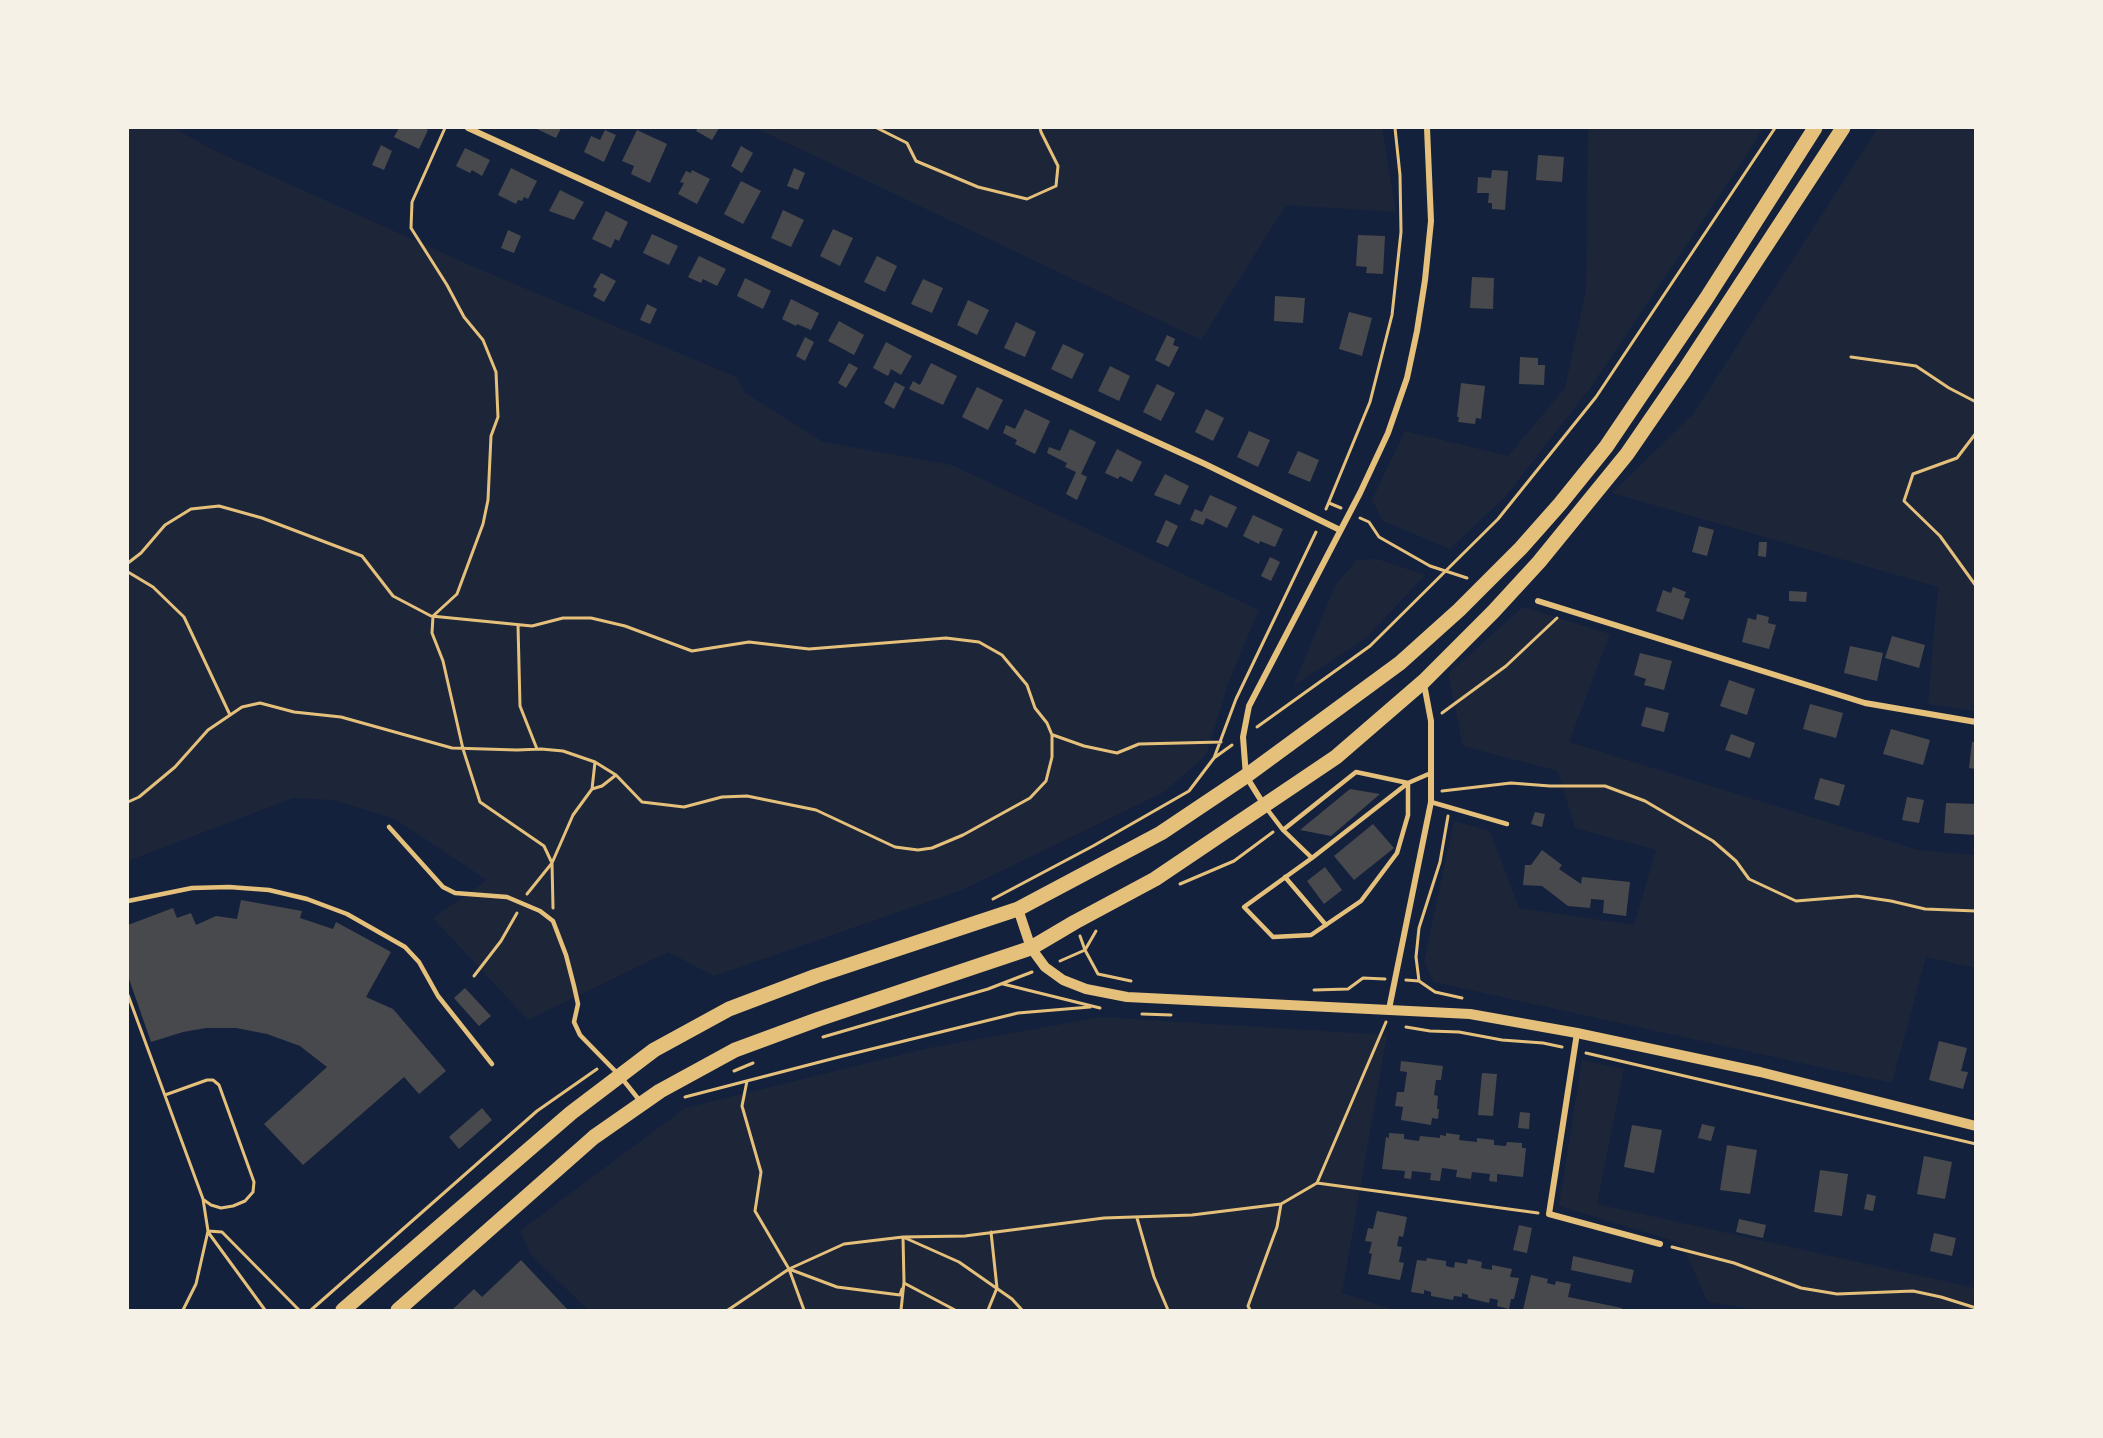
<!DOCTYPE html>
<style>
body{margin:0}
#map{position:relative;width:2103px;height:1438px;overflow:hidden;background:#14213d;font-family:Commissioner,sans-serif}
canvas{display:block}
.frame{position:absolute;inset:0;border:129px solid #f6f1e7;pointer-events:none}
</style>
<div id="map">
<canvas width="2103" height="1438"></canvas>
<div class="frame"></div>
</div>
<script>
const ctx = document.querySelector('canvas').getContext('2d');
ctx.lineJoin = 'round';
function fill(path, color) { ctx.fillStyle = color; ctx.fill(path, 'evenodd'); }
const toPath = rows => new Path2D(rows.map(r => 'M' + r).join(''));
function trace(path, color, width, dash) { ctx.strokeStyle = color; ctx.lineWidth = width; ctx.lineCap = dash ? 'butt' : 'round'; ctx.setLineDash(dash || []); ctx.stroke(path); }
fill(toPath([
 [128,128,174,128,211,149,472,266,736,377,744,392,823,442,952,465,1259,610,1229,681,1206,755,1164,792,962,890,714,976,668,952,528,1020,433,918,487,880,395,819,333,800,293,798,128,861],
 [756,128,1382,128,1396,212,1286,205,1201,340],
 [1588,128,1763,128,1741,164,1588,391,1505,497,1450,549,1383,521,1372,500,1405,431,1508,456,1565,388,1586,289],
 [1878,128,1975,128,1975,711,1928,704,1938,587,1612,493,1693,414],
 [1377,559,1425,575,1366,638,1293,686,1336,584,1357,560],
 [1523,607,1610,634,1569,742,1918,850,1975,855,1975,968,1926,957,1892,1083,1434,982,1424,962,1454,821,1490,831,1519,908,1634,925,1656,850,1575,828,1558,771,1463,746,1448,674],
 [1101,1017,1387,1035,1342,1293,1394,1310,588,1310,531,1255,520,1231,685,1108,929,1048],
 [1582,1060,1624,1069,1597,1204,1975,1288,1975,1310,1759,1310,1708,1302,1681,1243,1559,1206]
]), '#1d2539');
fill(toPath([
 [399,128,424,128,428,130,419,149,394,137],
 [538,128,561,128,556,138,537,129],
 [698,128,719,128,712,140,696,131],
 [605,130,616,135,604,162,584,152,591,136,600,140],
 [637,130,667,144,650,183,631,174,634,166,622,161],
 [381,145,392,151,384,170,372,165],
 [741,146,753,153,742,173,731,166],
 [465,148,490,160,482,176,472,170,470,173,456,166],
 [1538,155,1564,157,1562,182,1536,180],
 [511,168,537,181,528,199,524,197,522,201,518,200,516,204,498,195],
 [794,168,805,173,798,190,787,186],
 [692,170,710,179,697,204,678,194,684,183,680,182,686,171,691,173],
 [1492,170,1508,171,1505,210,1492,209,1492,203,1488,203,1489,193,1477,193,1478,177,1491,178],
 [741,181,761,191,743,224,724,214],
 [560,190,584,202,574,220,549,211],
 [783,210,804,220,791,247,771,238],
 [606,211,628,222,619,241,615,239,611,248,592,239],
 [833,229,853,238,840,266,820,256],
 [508,230,521,236,514,253,501,248],
 [652,234,678,246,669,265,643,253],
 [1358,235,1385,236,1383,274,1366,273,1367,267,1356,266],
 [699,256,726,269,717,286,703,279,701,283,688,277],
 [877,256,897,266,885,292,864,282],
 [601,273,616,281,604,302,593,296,597,289,593,287],
 [1472,277,1494,278,1493,309,1470,308],
 [745,278,771,291,763,309,737,296],
 [923,279,943,288,932,313,911,304],
 [1275,296,1305,298,1303,323,1274,321],
 [791,299,819,313,811,330,797,324,796,326,782,319],
 [968,300,989,310,977,335,957,325],
 [647,304,657,309,650,324,640,320],
 [1349,312,1372,318,1362,356,1339,349],
 [839,321,864,335,854,355,828,341],
 [1016,322,1036,332,1025,357,1004,348],
 [1167,335,1175,339,1173,345,1179,347,1169,367,1155,360],
 [805,337,814,342,805,361,796,356],
 [886,342,912,356,901,375,891,369,888,376,873,368],
 [1063,344,1084,354,1072,379,1051,369],
 [1520,357,1538,358,1538,365,1545,365,1544,385,1519,384],
 [849,363,858,368,846,388,838,383],
 [931,363,957,376,943,405,909,389,913,381,920,385],
 [1110,366,1130,376,1119,401,1098,391],
 [895,382,905,387,894,409,884,403],
 [1461,383,1485,386,1481,419,1476,418,1475,424,1458,422,1459,417,1457,417],
 [1157,384,1175,393,1161,421,1143,412],
 [977,387,1003,400,988,430,962,417],
 [1025,409,1050,421,1035,454,1015,444,1017,440,1003,433,1006,425,1015,429],
 [1206,409,1224,418,1213,441,1195,432],
 [1070,429,1096,442,1081,474,1087,477,1077,500,1066,494,1076,472,1065,467,1067,463,1047,453,1049,447,1060,451],
 [1249,431,1270,440,1258,467,1237,457],
 [1117,449,1142,462,1132,482,1120,476,1118,479,1105,473],
 [1298,451,1319,460,1310,482,1288,473],
 [1165,474,1189,486,1180,505,1154,495],
 [1210,495,1237,507,1227,528,1206,518,1203,525,1190,520,1195,509,1202,512],
 [1253,515,1283,529,1275,547,1260,541,1259,544,1243,536],
 [1166,520,1178,526,1168,547,1156,542],
 [1699,526,1714,530,1707,556,1692,552],
 [1759,542,1767,542,1766,557,1758,556],
 [1270,557,1280,562,1271,581,1261,576],
 [1673,587,1686,592,1684,597,1690,599,1683,620,1656,611,1663,590,1671,593],
 [1789,591,1807,592,1806,602,1789,601],
 [1757,614,1769,617,1768,623,1776,625,1769,649,1742,642,1748,618,1756,620],
 [1892,636,1925,645,1919,668,1885,658],
 [1850,646,1883,653,1877,681,1844,673],
 [1640,653,1672,661,1664,690,1644,685,1646,679,1634,675],
 [1729,680,1755,689,1747,715,1720,706],
 [1810,704,1843,713,1836,738,1803,729],
 [1646,707,1669,713,1664,732,1641,726],
 [1891,729,1930,740,1923,765,1883,754],
 [1731,734,1755,743,1750,758,1725,750],
 [1972,742,1976,742,1976,769,1969,768],
 [1820,778,1845,785,1839,806,1814,799],
 [1350,789,1380,794,1331,836,1300,830],
 [1907,797,1924,800,1919,823,1902,820],
 [1946,803,1976,804,1976,835,1944,833],
 [1535,812,1545,814,1542,827,1531,824],
 [1373,824,1394,848,1354,880,1334,856],
 [1542,850,1562,865,1559,869,1581,884,1582,877,1630,882,1626,916,1603,913,1604,900,1591,899,1590,908,1568,906,1542,886,1523,885,1525,865,1531,865],
 [1325,867,1342,890,1324,904,1307,881],
 [241,900,302,911,300,918,333,929,336,922,391,952,366,997,393,1009,446,1071,419,1094,404,1077,303,1165,264,1124,327,1067,300,1046,267,1034,236,1028,206,1028,183,1032,151,1042,128,976,128,925,173,908,177,918,191,913,196,925,216,916,237,919],
 [465,988,491,1016,479,1026,454,998],
 [1939,1041,1967,1048,1961,1071,1968,1072,1963,1089,1929,1080],
 [1401,1061,1443,1066,1441,1080,1436,1080,1434,1095,1438,1096,1437,1109,1439,1109,1438,1119,1432,1118,1431,1125,1401,1120,1403,1107,1395,1106,1397,1092,1404,1092,1407,1072,1400,1071],
 [1482,1073,1497,1074,1493,1116,1478,1115],
 [482,1108,492,1120,459,1149,449,1137],
 [1520,1112,1530,1113,1529,1129,1518,1128],
 [1702,1124,1715,1127,1711,1141,1698,1138],
 [1632,1125,1662,1130,1654,1173,1624,1167],
 [1389,1133,1404,1134,1404,1139,1419,1141,1420,1136,1440,1138,1440,1135,1446,1136,1446,1133,1460,1135,1459,1140,1477,1142,1477,1138,1494,1140,1494,1145,1506,1146,1507,1142,1522,1143,1522,1148,1526,1148,1523,1177,1497,1174,1497,1182,1489,1181,1490,1174,1472,1172,1471,1179,1456,1177,1457,1170,1442,1168,1440,1181,1430,1180,1431,1173,1412,1171,1411,1179,1404,1178,1405,1171,1382,1169,1386,1137,1389,1138],
 [1727,1145,1757,1150,1750,1194,1720,1190],
 [1924,1156,1952,1162,1945,1199,1917,1194],
 [1820,1170,1848,1174,1842,1216,1814,1212],
 [1867,1194,1876,1196,1873,1211,1864,1209],
 [1377,1211,1407,1217,1403,1237,1399,1236,1397,1246,1402,1247,1399,1262,1404,1263,1400,1280,1368,1274,1372,1254,1369,1253,1372,1242,1365,1241,1368,1228,1373,1229],
 [1739,1219,1766,1225,1763,1238,1736,1232],
 [1519,1225,1532,1228,1527,1253,1513,1250],
 [1934,1233,1956,1238,1952,1256,1930,1251],
 [1573,1256,1634,1270,1631,1283,1571,1270],
 [1427,1258,1446,1261,1446,1266,1454,1268,1455,1262,1467,1264,1468,1259,1482,1262,1481,1268,1492,1270,1492,1265,1512,1269,1510,1277,1519,1278,1514,1299,1511,1299,1509,1309,1497,1306,1498,1300,1490,1298,1489,1303,1468,1298,1468,1295,1462,1293,1462,1297,1454,1296,1453,1300,1431,1296,1431,1292,1424,1290,1424,1294,1411,1292,1417,1260,1426,1261],
 [521,1260,568,1310,452,1310,474,1289,482,1297],
 [1531,1275,1548,1279,1547,1283,1555,1285,1556,1281,1571,1284,1568,1297,1622,1308,1622,1310,1523,1310]
]), '#48494c');
trace(toPath([
 [445,128,412,202,411,228,447,285,464,317,483,340,496,372,498,417,491,436,488,500,483,524,457,594,433,616,432,633,443,661,463,749,480,802,544,846,552,863,553,908],
 [877,128,907,143,916,161,978,187,1027,199,1056,186,1058,166,1041,132,1040,128],
 [1851,357,1916,366,1949,388,1976,402],
 [1976,433,1957,458,1913,474,1904,501,1940,536,1976,586],
 [1329,503,1341,508],
 [1326,509,1370,402,1392,315,1401,232,1400,175,1395,128],
 [1360,518,1369,522,1379,537,1430,566,1467,578],
 [128,563,141,553,165,525,191,509,219,506,262,518,362,556,393,596,431,616,532,626,563,618,591,618,625,626,692,651,749,642,809,649,946,638,979,642,1002,655,1027,685,1035,708,1047,723,1052,735,1052,757,1046,781,1030,798,963,835,932,848,918,850,895,847,816,810,747,796,722,797,684,807,642,802,616,775,595,762,563,751,541,749,517,750,452,748,341,717,294,712,260,703,242,707,208,730,175,767,139,797,128,802],
 [128,572,153,587,184,617,230,715],
 [518,625,520,706,537,749],
 [1442,713,1506,666,1557,618],
 [1257,727,1370,646,1498,519,1596,397,1775,128],
 [1053,735,1084,746,1117,753,1139,744,1221,742],
 [1214,758,1236,699,1316,532],
 [592,789,602,786,616,775],
 [1442,791,1511,783,1550,786,1605,786,1645,801,1713,841,1736,861,1749,879,1796,901,1857,896,1891,901,1925,909,1976,911],
 [1180,884,1234,861,1273,832],
 [527,894,552,863,573,815,592,789,595,762],
 [993,899,1093,846,1189,791,1214,758,1232,745],
 [1096,931,1085,950,1098,974,1131,981],
 [1060,961,1085,950,1080,936],
 [474,976,501,941,517,913],
 [1406,980,1419,981,1435,992,1462,998],
 [1419,981,1416,957,1419,928,1440,862,1448,816],
 [1003,984,1100,1008],
 [1314,990,1348,989,1363,978,1385,979],
 [128,995,203,1199,208,1231,196,1284,183,1310],
 [1142,1014,1171,1015],
 [1406,1027,1430,1031,1459,1032,1502,1040,1543,1043,1562,1047],
 [823,1037,988,989,1032,972],
 [1586,1053,1976,1144],
 [734,1071,753,1063],
 [747,1081,742,1106,761,1172,755,1211,789,1269,804,1310],
 [165,1095,207,1080,213,1080,219,1085,254,1182,253,1192,245,1201,233,1206,221,1208,211,1205,204,1200],
 [685,1097,839,1057,1018,1013,1090,1007],
 [1317,1183,1386,1022],
 [1137,1218,1154,1277,1168,1310],
 [208,1231,222,1232,299,1310],
 [208,1232,265,1310],
 [1672,1247,1734,1263,1801,1288,1837,1294,1913,1291,1941,1297,1976,1308],
 [789,1269,837,1287,900,1295,902,1289],
 [904,1283,955,1310],
 [311,1310,537,1111,597,1069],
 [728,1310,789,1269,844,1244,903,1237,965,1236,1104,1218,1192,1215,1281,1204,1317,1183,1538,1213],
 [901,1310,904,1282,903,1237,959,1262,1012,1299,1022,1310],
 [988,1310,997,1288,991,1232],
 [1250,1310,1248,1306,1277,1227,1281,1204]
]), '#e5c07b', 3);
trace(toPath([
 [1431,802,1507,824],
 [1267,809,1283,830,1312,858,1408,783,1431,773],
 [389,827,443,887,455,893,507,897,540,911,553,921,566,955,574,986,578,1004,574,1022,580,1035,620,1076,640,1101],
 [1283,830,1356,772,1408,783,1408,815,1397,853,1361,901,1311,935,1273,937,1244,907,1312,858],
 [1285,877,1326,925],
 [128,901,192,888,229,887,269,890,307,899,347,914,405,947,419,962,438,996,492,1064]
]), '#e5c07b', 4.5);
trace(toPath([
 [468,128,1205,464,1340,530],
 [1538,601,1865,703,1976,722],
 [1264,805,1246,776,1243,737,1249,706,1360,493,1388,433,1407,378,1417,331,1425,280,1431,221,1427,128],
 [1389,1009,1431,802,1431,721,1424,684],
 [1577,1033,1549,1214,1660,1244]
]), '#e5c07b', 6);
trace(toPath([
 [1018,909,1031,948,1045,967,1063,980,1086,989,1127,997,1470,1014,1577,1033,1760,1072,1976,1126]
]), '#e5c07b', 10);
trace(toPath([
 [343,1310,571,1113,654,1050,729,1009,816,976,1018,909,1161,833,1246,776,1400,663,1459,610,1521,548,1560,504,1606,447,1706,299,1815,128],
 [398,1310,594,1137,660,1091,735,1050,819,1019,1031,948,1075,922,1155,879,1336,757,1424,681,1493,612,1539,562,1627,454,1684,371,1843,128]
]), '#e5c07b', 15);
</script>
